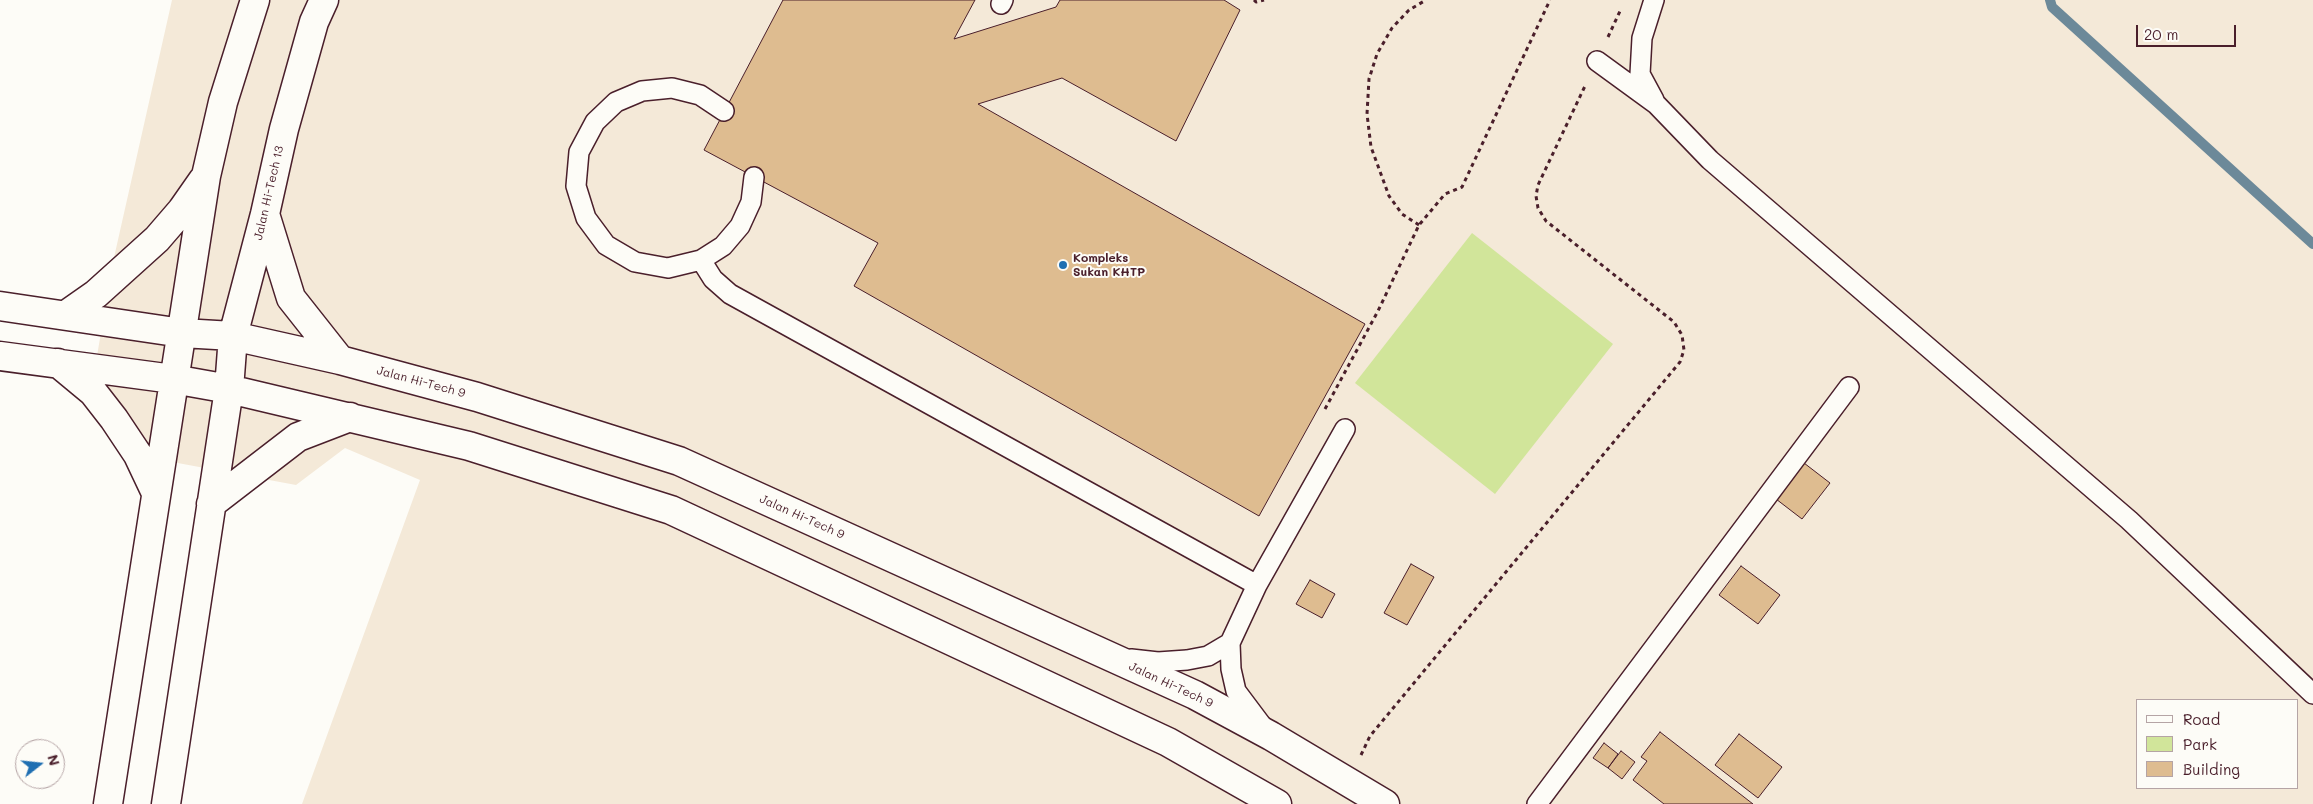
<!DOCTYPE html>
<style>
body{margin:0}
#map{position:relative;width:2313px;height:804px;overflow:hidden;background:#fdfcf7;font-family:Mali,sans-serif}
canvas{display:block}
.legend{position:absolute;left:2136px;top:699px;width:162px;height:90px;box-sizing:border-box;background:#fdfcf7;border:1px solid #b5a4a5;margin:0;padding:6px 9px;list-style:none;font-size:15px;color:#4a1f2b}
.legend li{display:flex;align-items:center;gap:10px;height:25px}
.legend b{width:25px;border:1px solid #b5a4a5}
.north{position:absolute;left:15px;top:739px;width:50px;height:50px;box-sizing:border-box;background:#fdfcf7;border:1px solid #b5a4a5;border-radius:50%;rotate:74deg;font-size:14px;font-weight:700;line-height:20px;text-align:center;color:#4a1f2b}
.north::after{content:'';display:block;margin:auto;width:18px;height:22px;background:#1f6fb2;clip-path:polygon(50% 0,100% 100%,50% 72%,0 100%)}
.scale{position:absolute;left:2136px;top:25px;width:100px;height:22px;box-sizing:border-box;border:2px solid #4a1f2b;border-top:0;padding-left:6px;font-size:15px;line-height:18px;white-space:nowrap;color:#4a1f2b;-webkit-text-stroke:4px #fdfcf7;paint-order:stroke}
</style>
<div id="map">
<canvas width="2313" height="804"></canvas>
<ul class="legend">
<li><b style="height:6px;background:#fdfcf7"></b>Road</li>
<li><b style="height:14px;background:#d1e59a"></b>Park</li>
<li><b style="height:14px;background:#debc90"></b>Building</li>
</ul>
<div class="north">N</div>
<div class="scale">20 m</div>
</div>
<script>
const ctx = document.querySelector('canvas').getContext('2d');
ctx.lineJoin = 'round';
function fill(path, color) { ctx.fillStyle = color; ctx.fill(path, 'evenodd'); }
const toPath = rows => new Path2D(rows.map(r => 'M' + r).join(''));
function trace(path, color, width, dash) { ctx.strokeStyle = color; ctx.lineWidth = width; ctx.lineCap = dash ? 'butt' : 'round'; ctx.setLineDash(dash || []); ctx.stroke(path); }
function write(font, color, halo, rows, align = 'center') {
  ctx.font = font + ' Mali,sans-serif'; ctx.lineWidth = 4; ctx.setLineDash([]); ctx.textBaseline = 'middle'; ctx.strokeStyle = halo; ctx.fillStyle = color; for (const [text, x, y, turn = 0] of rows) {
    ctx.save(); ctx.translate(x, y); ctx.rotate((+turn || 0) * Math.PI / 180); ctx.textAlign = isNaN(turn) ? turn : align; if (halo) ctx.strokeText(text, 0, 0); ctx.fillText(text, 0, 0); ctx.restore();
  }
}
fill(toPath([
 [172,0,2313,0,2313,804,302,804,420,480,345,448,296,485,124,453,90,397,113,262],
 [2137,700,2297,700,2297,788,2137,788]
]), '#f4e9d8');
fill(toPath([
 [1472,233,1613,344,1495,494,1355,383]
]), '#d1e59a');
trace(toPath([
 [2050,0,2052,7,2313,244]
]), '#6c8999', 10);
const building = toPath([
 [783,0,975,0,954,39,1056,7,1060,0,1224,0,1240,10,1176,141,1062,78,978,104,1365,324,1259,516,854,286,878,243,704,150,783,0],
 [1804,463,1830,483,1802,519,1776,499,1804,463],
 [1411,564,1434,577,1407,625,1384,613,1411,564],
 [1741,566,1780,595,1758,624,1719,595,1741,566],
 [1310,580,1335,594,1322,618,1296,604,1310,580],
 [1660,732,1753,804,1664,804,1633,780,1647,761,1641,757,1660,732],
 [1739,734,1782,767,1758,798,1715,765,1739,734],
 [1604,743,1618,754,1608,768,1593,758,1604,743],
 [1621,751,1635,762,1622,779,1608,768,1621,751]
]);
fill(building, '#debc90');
trace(building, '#4a1f2b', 1);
const lane = toPath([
 [1001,4,1003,0],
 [1597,61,1656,104,1710,160,2129,520,2313,694],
 [1654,100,1640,74,1642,38,1654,0],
 [724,111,700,95,672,88,642,91,616,102,595,122,579,152,576,186,586,218,606,245,635,262,668,268,701,260,723,246,740,226,751,202,754,177],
 [701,260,713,279,730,294,1257,585],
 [1131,659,1158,662,1187,660,1208,656,1230,643],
 [1263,727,1236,691,1231,669,1230,643,1257,585,1345,429],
 [1537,804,1849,387]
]);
const secondary = toPath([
 [265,214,291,298,340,360],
 [0,306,182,333,233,336,340,360,477,397,679,461,1195,695,1271,736,1385,804],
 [66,315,96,294,157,239,182,210,203,180],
 [0,356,173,379,229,389,469,446,671,510,1168,742,1277,804],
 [58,363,93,392,114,419,138,455,156,493],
 [211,504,298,437,350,417],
 [108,804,206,176,223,102,255,0],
 [166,804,229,389,233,336,265,214,284,129,314,22,324,0]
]);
trace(lane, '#4a1f2b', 22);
trace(secondary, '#4a1f2b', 31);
trace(toPath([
 [1254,0,1256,2,1264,0],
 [1608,37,1621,9],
 [1419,225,1402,214,1389,196,1371,147,1367,114,1369,79,1377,54,1392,28,1409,10,1426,0],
 [1325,409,1378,311,1419,225,1445,194,1462,187,1550,0],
 [1361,755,1370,736,1680,362,1684,350,1682,335,1674,322,1546,221,1538,208,1536,196,1538,185,1585,86]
]), '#4a1f2b', 3, [4, 4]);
trace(lane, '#fdfcf7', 19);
trace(secondary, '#fdfcf7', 28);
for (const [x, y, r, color] of [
 [1063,265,5,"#1f6fb2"]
]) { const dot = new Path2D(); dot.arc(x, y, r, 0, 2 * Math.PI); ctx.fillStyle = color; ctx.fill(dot); trace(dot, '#fdfcf7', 2); }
write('12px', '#4a1f2b', '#fdfcf7', [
 ["Jalan Hi-Tech 13",269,193,-77],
 ["Jalan Hi-Tech 9",421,382,15],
 ["Jalan Hi-Tech 9",802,517,24],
 ["Jalan Hi-Tech 9",1171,685,25]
]);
write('bold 12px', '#4a1f2b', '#fdfcf7', [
 ["Kompleks",1073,258],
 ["Sukan KHTP",1073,272]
], 'left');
</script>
